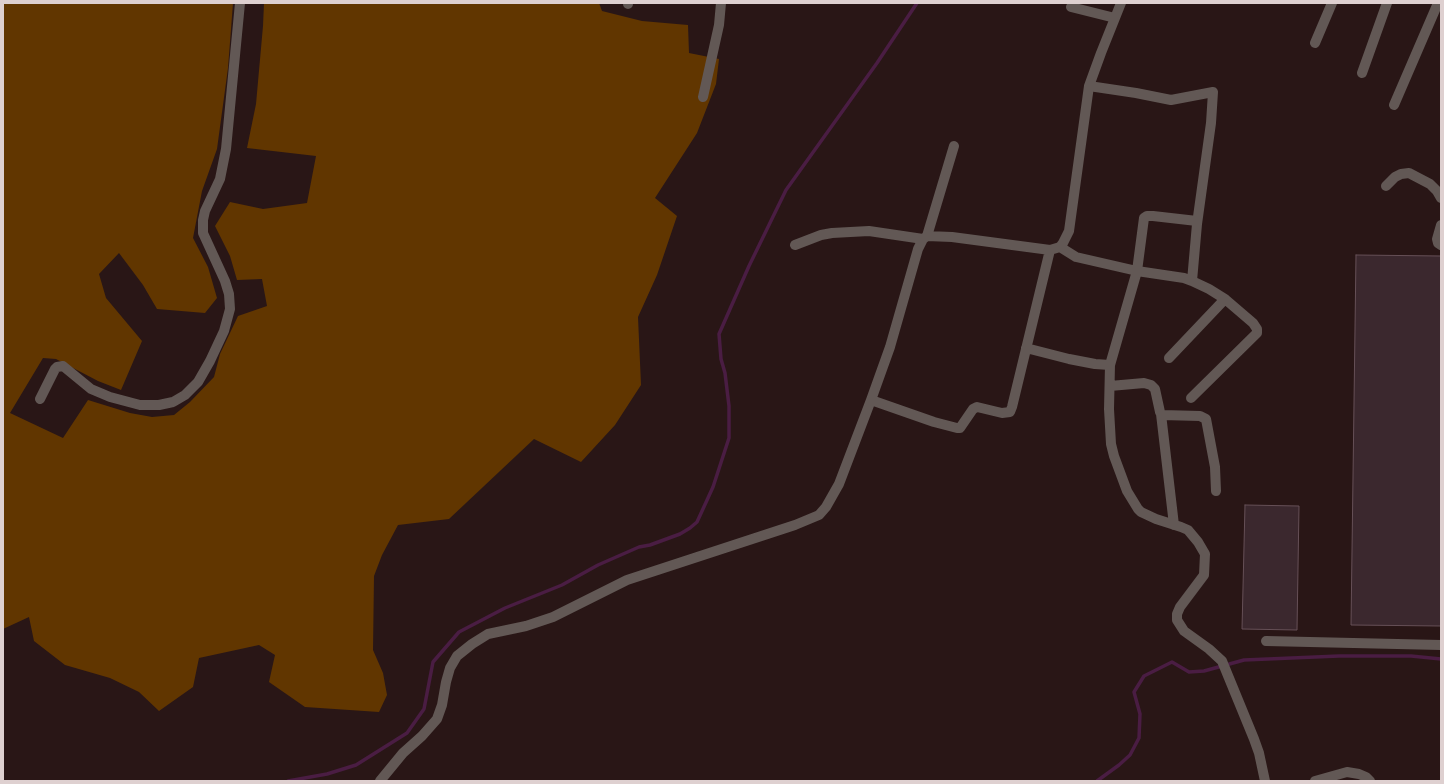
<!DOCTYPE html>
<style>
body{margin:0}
#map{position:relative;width:1444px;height:784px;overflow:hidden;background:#291616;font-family:Quicksand,sans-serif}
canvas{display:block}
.frame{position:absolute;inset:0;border:4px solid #ded0d0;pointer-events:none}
</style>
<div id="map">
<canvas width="1444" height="784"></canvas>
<div class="frame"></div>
</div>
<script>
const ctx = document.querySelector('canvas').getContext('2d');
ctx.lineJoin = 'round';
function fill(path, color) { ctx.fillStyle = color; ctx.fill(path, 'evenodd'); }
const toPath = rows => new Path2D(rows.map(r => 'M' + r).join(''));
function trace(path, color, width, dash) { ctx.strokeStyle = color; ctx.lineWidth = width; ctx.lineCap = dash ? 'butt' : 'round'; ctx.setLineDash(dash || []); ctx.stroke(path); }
fill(toPath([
 [3,3,233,3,228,68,217,149,202,191,193,238,208,267,217,298,205,313,157,309,143,285,119,253,99,274,106,298,142,341,121,390,98,381,56,359,43,358,10,413,63,438,88,400,130,413,152,417,174,415,190,402,214,377,220,354,238,316,267,306,262,279,237,280,230,256,215,226,230,202,263,209,307,203,316,156,247,148,256,104,263,26,264,3,599,3,602,11,642,21,688,25,689,53,719,59,716,84,697,133,655,198,677,216,657,275,638,317,641,385,615,425,581,462,534,439,449,519,398,525,382,555,374,576,373,650,383,673,387,695,379,712,305,707,269,682,275,655,259,645,199,658,193,687,159,711,139,692,110,678,65,665,34,641,29,617,3,629]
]), '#613600');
trace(toPath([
 [288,781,327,774,356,765,407,733,424,709,433,662,459,632,505,608,562,585,598,565,639,547,650,545,680,534,690,528,697,522,713,487,729,438,729,406,725,373,721,359,719,334,749,266,786,190,877,63,917,3],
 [1097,781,1119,765,1130,755,1139,738,1140,714,1134,692,1144,676,1172,662,1189,672,1204,671,1244,660,1339,656,1411,656,1441,659]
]), '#4a1d43', 3.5);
const building = toPath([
 [1356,255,1441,256,1441,626,1351,625,1356,255],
 [1245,505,1299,506,1297,630,1242,629,1245,505]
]);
fill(building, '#3b282e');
trace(building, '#665057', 1);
trace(toPath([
 [628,4,628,3],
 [1071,7,1115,18],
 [1315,43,1332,3],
 [1362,73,1387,3],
 [1089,86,1136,93,1171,100,1213,92,1211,123,1197,224,1192,281],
 [703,97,719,25,721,3],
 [1394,105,1438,3],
 [1386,186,1395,177,1401,174,1409,173,1430,184,1437,191,1441,198],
 [1197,221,1153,216,1147,216,1144,218,1137,271,1110,365,1109,409,1111,444,1114,456,1127,491,1138,509,1141,512,1156,519,1181,527,1188,530,1198,542,1205,554,1204,575,1180,607,1177,614,1177,620,1184,631,1209,649,1222,661,1254,739,1259,753,1265,781],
 [1441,225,1437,239,1438,243,1441,245],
 [927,236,954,146],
 [795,245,821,235,832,233,869,231,923,239],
 [1060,247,1076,257,1137,271,1184,278,1192,281,1209,289,1225,299,1253,323,1257,329,1257,333,1191,398],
 [1026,348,1069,359,1095,364,1110,365],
 [1169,358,1225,299],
 [1110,386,1144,383,1151,385,1155,389,1160,412,1162,415,1200,416,1206,419,1215,467,1216,491],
 [40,399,55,369,57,367,63,366,91,389,110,397,140,405,159,405,173,402,185,395,198,382,210,361,224,331,230,309,229,294,225,281,203,233,203,220,205,211,220,179,226,149,240,3],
 [871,400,934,422,957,428,960,428,973,409,977,407,1002,413,1010,412,1012,407,1050,250],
 [1161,414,1174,525],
 [1266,641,1441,645],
 [380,781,403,753,422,736,437,719,442,705,446,682,450,668,457,656,472,644,488,634,526,626,553,617,627,580,795,525,819,515,826,507,839,484,871,400,890,347,918,249,923,239,927,236,952,237,1050,250,1060,247,1063,243,1069,231,1089,86,1101,53,1121,3],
 [1315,781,1347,772,1359,774,1366,777,1370,781]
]), '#625855', 10);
</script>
